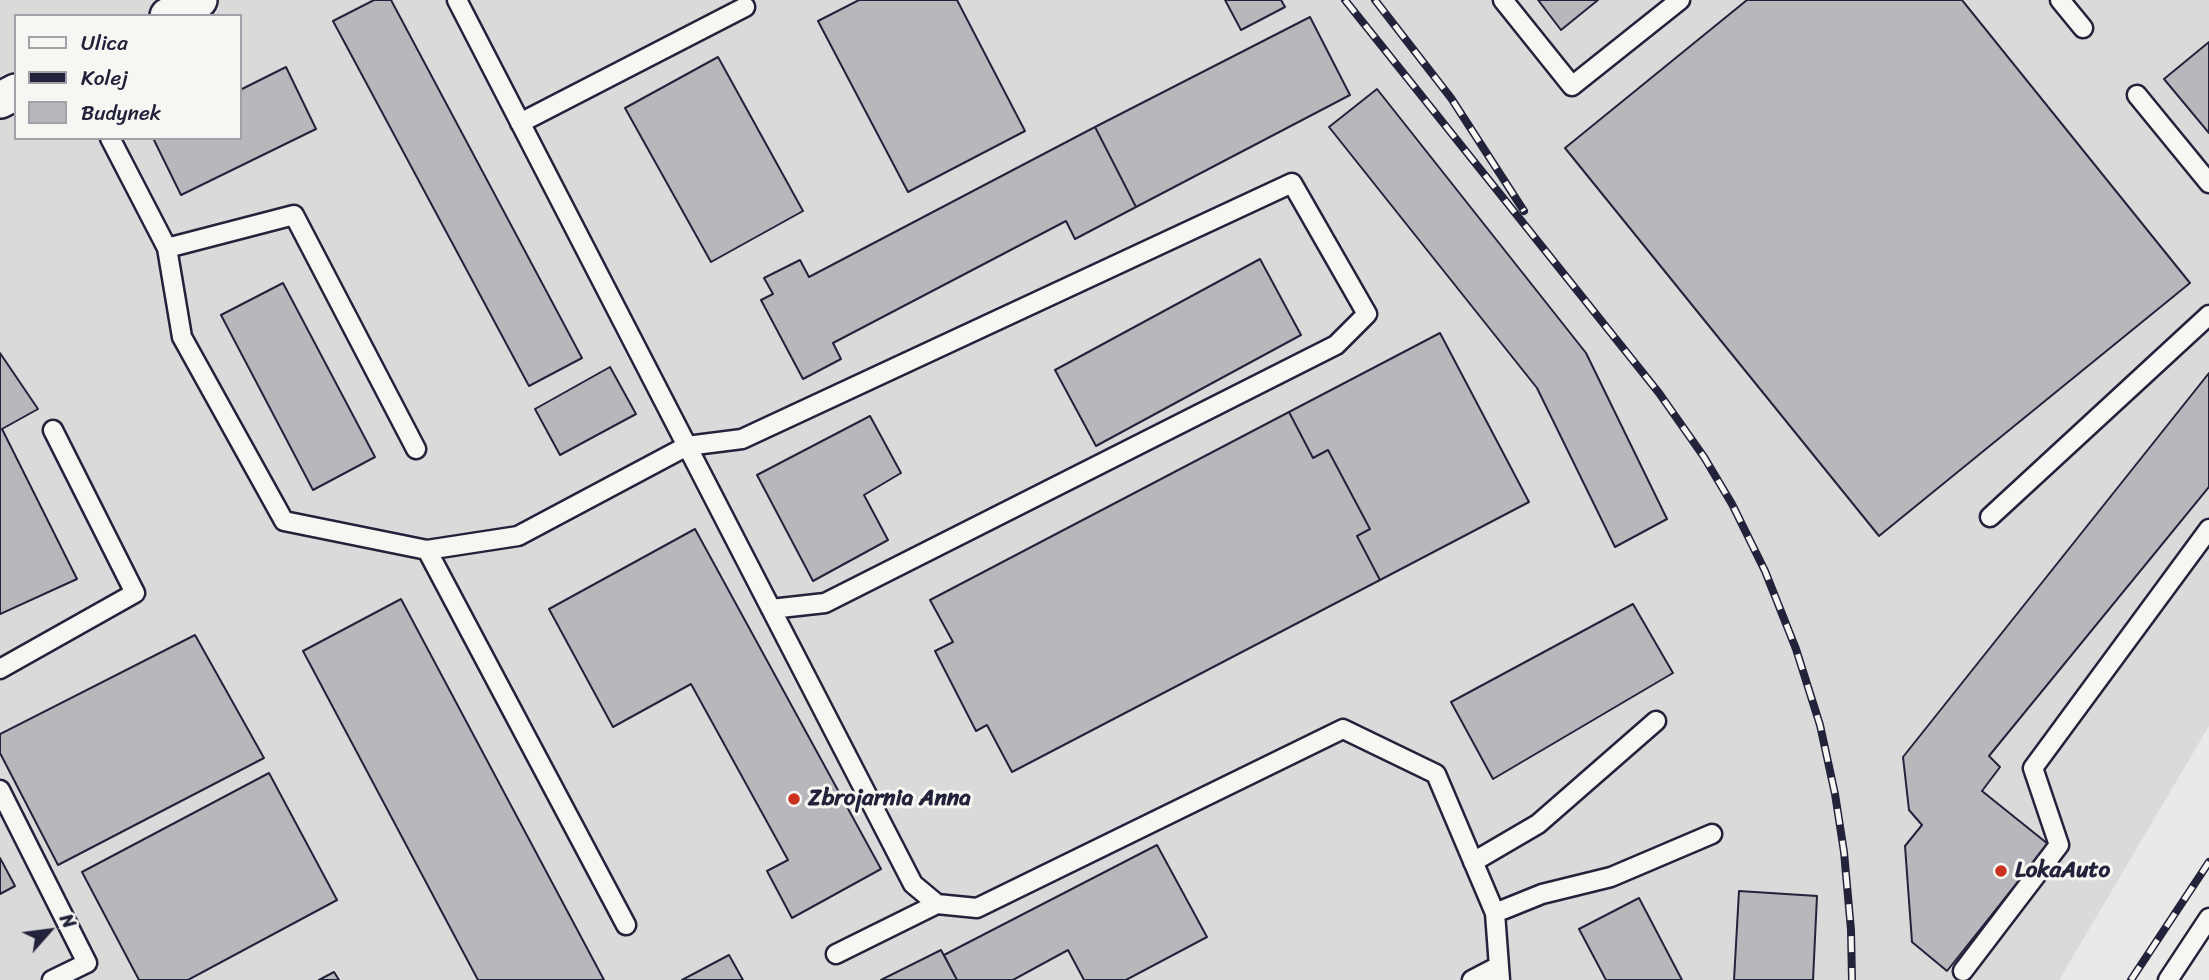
<!DOCTYPE html>
<style>
body{margin:0}
#map{position:relative;width:2209px;height:980px;overflow:hidden;background:#e9e9e7;font-family:Sriracha,sans-serif}
canvas{display:block}
.legend{position:absolute;left:14px;top:14px;width:228px;height:126px;box-sizing:border-box;background:#f6f6f2;border:2px solid #a1a1a9;margin:0;padding:9px 12px;list-style:none;font-size:21px;color:#22223b}
.legend li{display:flex;align-items:center;gap:14px;height:35px}
.legend b{width:35px;border:2px solid #a1a1a9}
.north{position:absolute;left:14px;top:896px;width:70px;height:70px;-webkit-text-stroke:5px #f6f6f2;paint-order:stroke;rotate:62deg;font-size:19px;font-weight:700;line-height:28px;text-align:center;color:#22223b}
.north::after{content:'';display:block;margin:auto;width:24px;height:32px;background:#22223b;clip-path:polygon(50% 0,100% 100%,50% 72%,0 100%)}
</style>
<div id="map">
<canvas width="2209" height="980"></canvas>
<ul class="legend">
<li><b style="height:9px;background:#f6f6f2"></b>Ulica</li>
<li><b style="height:9px;background:#22223b"></b>Kolej</li>
<li><b style="height:19px;background:#b8b8bc"></b>Budynek</li>
</ul>
<div class="north">N</div>
</div>
<script>
const ctx = document.querySelector('canvas').getContext('2d');
ctx.lineJoin = 'round';
function fill(path, color) { ctx.fillStyle = color; ctx.fill(path, 'evenodd'); }
const toPath = rows => new Path2D(rows.map(r => 'M' + r).join(''));
function trace(path, color, width, dash) { ctx.strokeStyle = color; ctx.lineWidth = width; ctx.lineCap = dash ? 'butt' : 'round'; ctx.setLineDash(dash || []); ctx.stroke(path); }
function write(font, color, halo, rows, align = 'center') {
  ctx.font = font + ' Sriracha,sans-serif'; ctx.lineWidth = 6; ctx.setLineDash([]); ctx.textBaseline = 'middle'; ctx.strokeStyle = halo; ctx.fillStyle = color; for (const [text, x, y, turn = 0] of rows) {
    ctx.save(); ctx.translate(x, y); ctx.rotate((+turn || 0) * Math.PI / 180); ctx.textAlign = isNaN(turn) ? turn : align; if (halo) ctx.strokeText(text, 0, 0); ctx.fillText(text, 0, 0); ctx.restore();
  }
}
fill(toPath([
 [0,0,2209,0,2209,726,2059,980,0,980],
 [16,16,240,16,240,138,16,138]
]), '#dadada');
const building = toPath([
 [374,0,391,0,582,358,529,386,333,21,374,0],
 [859,0,957,0,1025,131,908,192,818,21,859,0],
 [1225,0,1281,0,1285,7,1241,30,1225,0],
 [1538,0,1598,0,1561,30,1538,0],
 [1747,0,1962,0,2190,283,1879,536,1565,148,1747,0],
 [1310,17,1350,95,1136,207,1095,127,1310,17],
 [2209,42,2209,133,2164,79,2209,42],
 [718,57,803,211,711,262,625,108,718,57],
 [286,67,316,129,181,195,153,138,240,138,240,90,286,67],
 [1377,89,1586,353,1667,519,1615,547,1537,388,1329,127,1377,89],
 [1095,127,1136,207,1075,239,1066,221,833,343,841,359,803,379,761,300,773,294,764,278,800,260,809,277,1095,127],
 [1260,259,1301,335,1096,446,1055,370,1260,259],
 [283,283,375,457,313,490,221,315,283,283],
 [1440,333,1529,502,1380,580,1357,536,1370,529,1328,450,1313,458,1289,412,1440,333],
 [0,353,38,409,2,429,77,579,0,614,0,353],
 [610,367,636,414,560,455,535,409,610,367],
 [2209,373,2209,487,1989,756,2000,767,1982,791,2048,844,1947,971,1912,942,1905,846,1922,825,1909,810,1903,757,2209,373],
 [1289,412,1313,458,1328,450,1370,529,1357,536,1380,580,1012,772,987,725,976,731,935,651,953,642,930,600,1289,412],
 [870,416,901,473,864,495,888,540,813,581,757,475,870,416],
 [695,529,881,869,792,918,767,871,788,860,691,684,613,727,549,609,695,529],
 [401,599,604,980,478,980,303,651,401,599],
 [1633,604,1673,673,1493,779,1451,702,1633,604],
 [195,635,264,758,58,865,0,753,0,734,195,635],
 [269,773,337,900,188,980,139,980,82,872,269,773],
 [1157,845,1207,937,1126,980,1084,980,1068,950,1013,980,957,980,944,955,1157,845],
 [0,858,15,886,0,894,0,858],
 [1739,891,1817,896,1813,980,1734,980,1739,891],
 [1639,898,1682,980,1606,980,1579,929,1639,898],
 [941,950,957,980,881,980,941,950],
 [729,955,743,980,682,980,729,955],
 [334,972,339,980,319,980,334,972]
]);
fill(building, '#b8b8bc');
trace(building, '#22223b', 2);
const lane = toPath([
 [457,0,913,884,937,904,977,908,1343,729,1436,774,1495,913,1500,980],
 [1503,0,1572,86,1680,0],
 [2060,0,2083,28],
 [2137,95,2209,183],
 [520,123,745,7],
 [110,138,167,248,182,337,284,521,427,550,518,536,687,446,742,439,1292,183,1367,314,1336,345,825,603,771,609],
 [167,248,294,215,416,449],
 [1990,517,2209,315],
 [427,550,626,925],
 [0,669,135,593,53,430],
 [0,790,87,963,52,980],
 [1473,862,1538,824,1656,721],
 [1495,913,1542,894,1611,877,1712,834],
 [836,954,937,904],
 [1963,971,2059,845,2033,768,2209,529],
 [1472,980,1499,966],
 [2168,980,2209,918]
]);
const street = toPath([
 [168,16,199,0],
 [0,100,16,92]
]);
trace(lane, '#22223b', 23);
trace(street, '#22223b', 40);
trace(lane, '#f6f6f2', 18);
trace(street, '#f6f6f2', 35);
const rail = toPath([
 [1345,0,1659,393,1704,457,1732,504,1765,571,1796,649,1820,725,1835,794,1844,852,1851,930,1852,980],
 [1375,0,1451,98,1524,211],
 [2131,980,2209,862]
]);
trace(rail, '#22223b', 8);
trace(rail, '#f6f6f2', 5, [16]);
for (const [x, y, r, color] of [
 [794,799,7,"#c8321e"],
 [2001,871,7,"#c8321e"]
]) { const dot = new Path2D(); dot.arc(x, y, r, 0, 2 * Math.PI); ctx.fillStyle = color; ctx.fill(dot); trace(dot, '#f6f6f2', 2.5); }
write('bold 23px', '#22223b', '#f6f6f2', [
 ["Zbrojarnia Anna",808,799],
 ["LokaAuto",2015,871]
], 'left');
</script>
